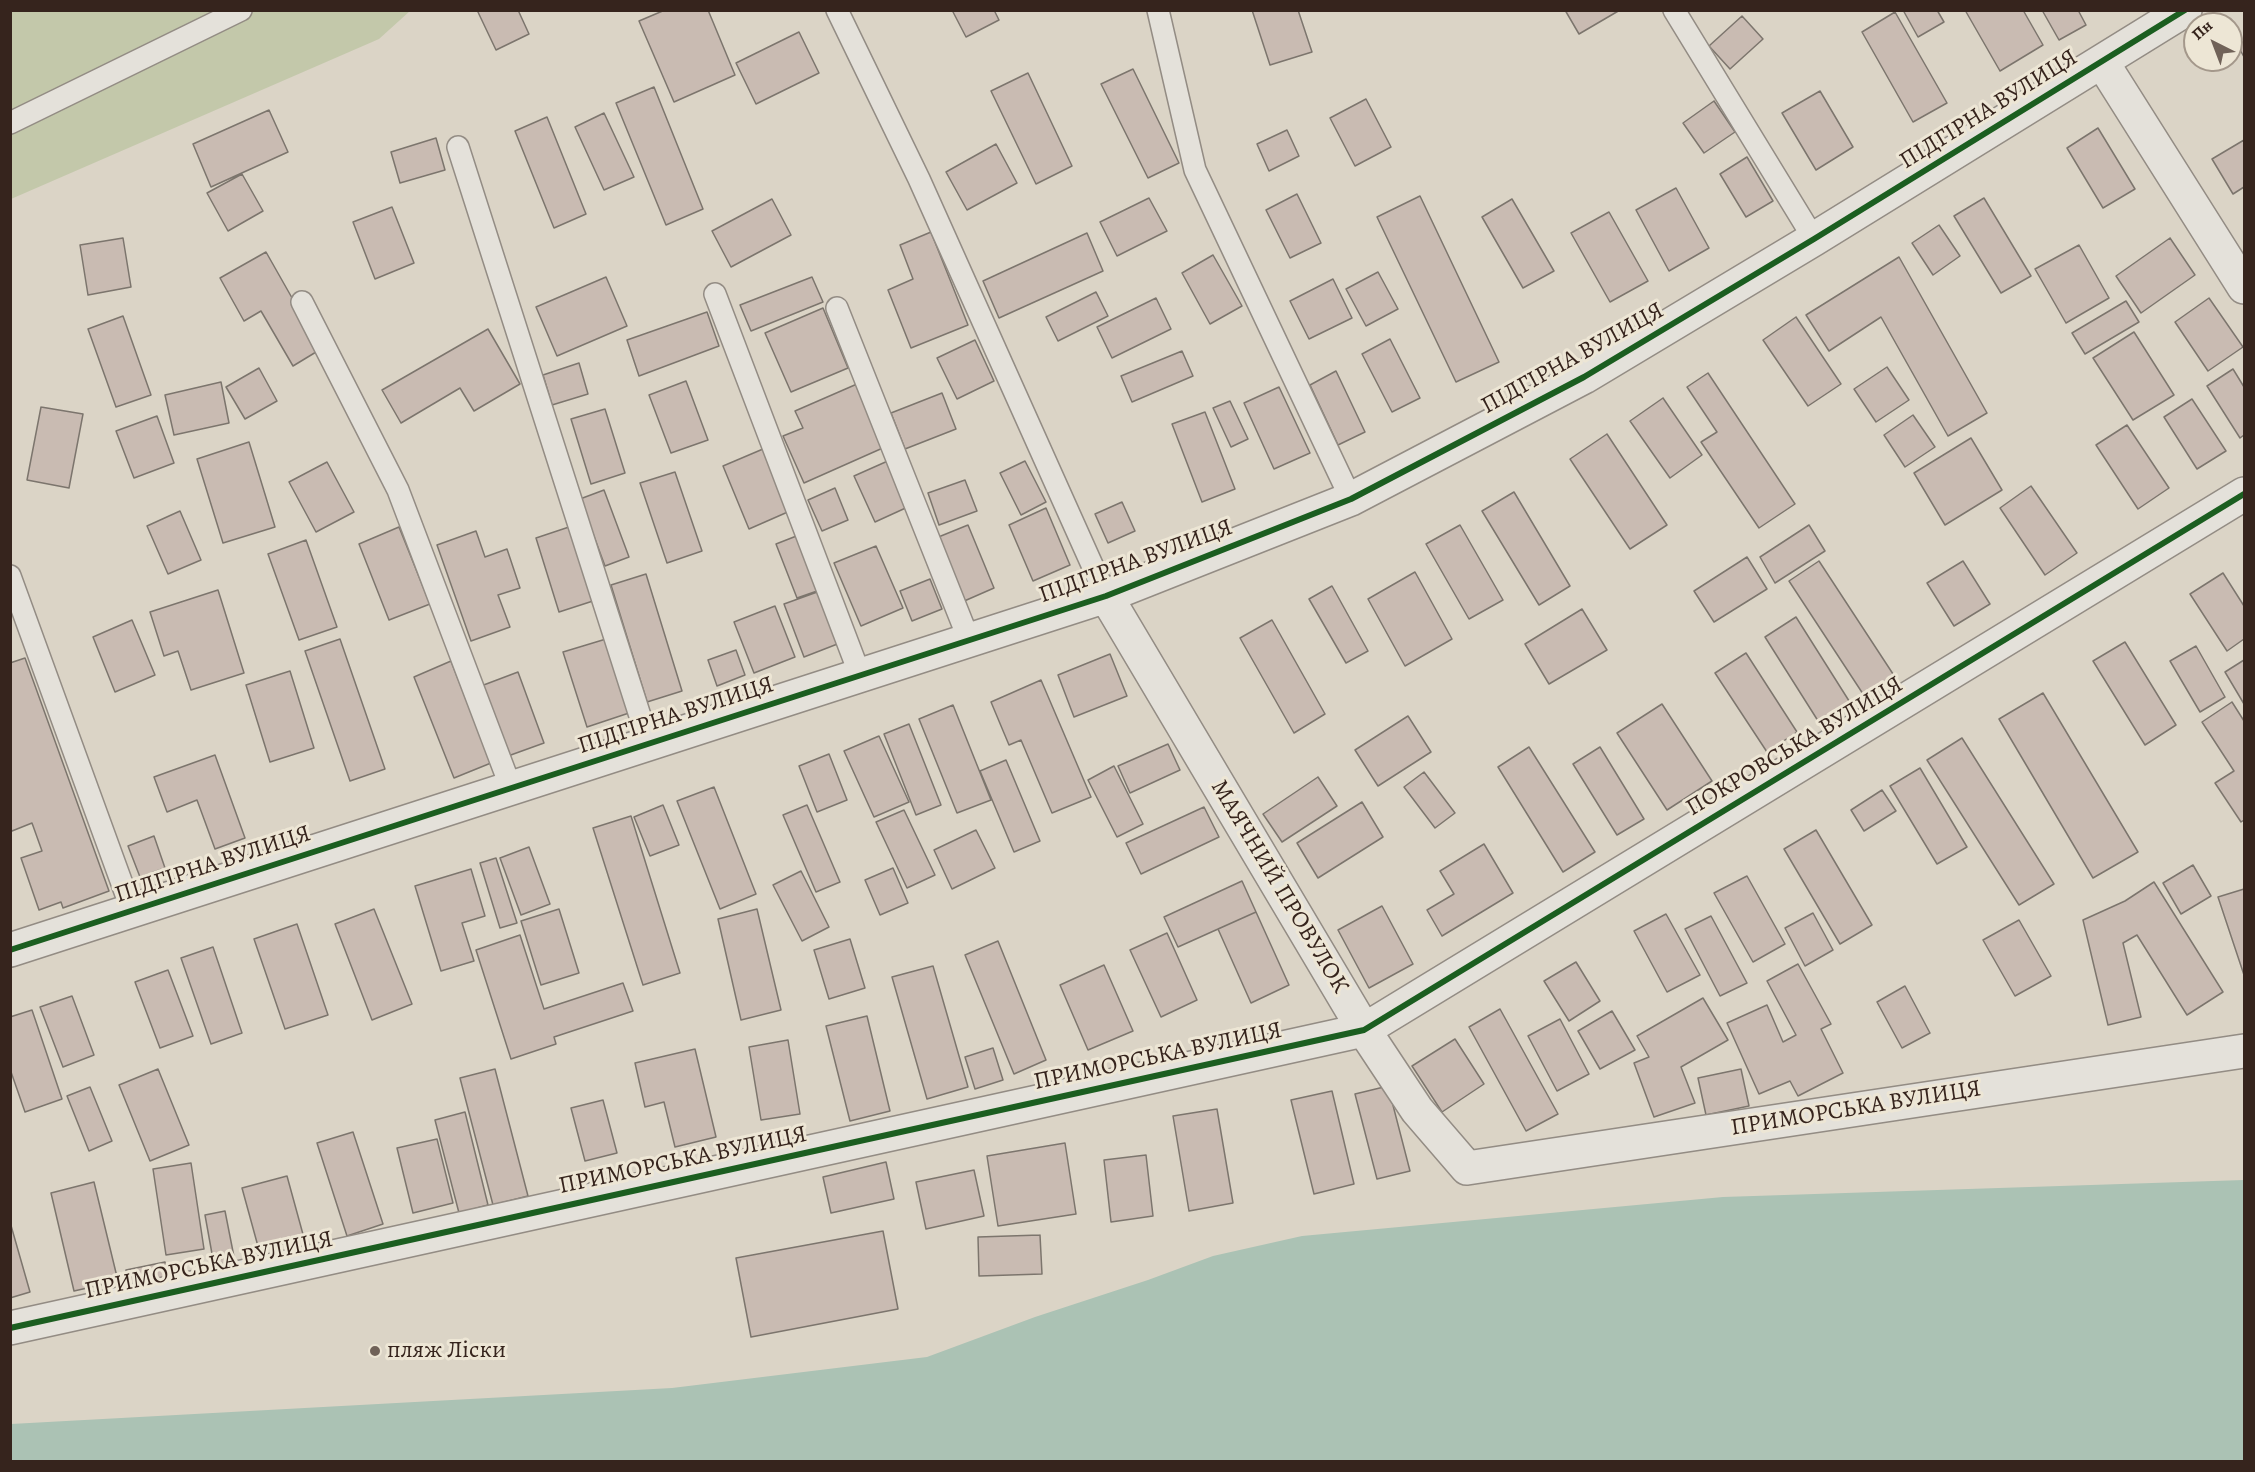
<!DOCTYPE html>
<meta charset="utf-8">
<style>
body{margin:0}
#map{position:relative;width:2255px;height:1472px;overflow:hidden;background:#dbd4c6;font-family:Alegreya,serif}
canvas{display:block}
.frame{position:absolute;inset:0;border:12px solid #36241d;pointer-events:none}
.north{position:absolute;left:2183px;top:12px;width:60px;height:60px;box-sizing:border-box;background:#ede6d5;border:2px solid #a4988b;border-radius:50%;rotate:318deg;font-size:16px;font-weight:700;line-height:24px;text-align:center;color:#36241d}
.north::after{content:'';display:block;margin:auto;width:21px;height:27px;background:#706258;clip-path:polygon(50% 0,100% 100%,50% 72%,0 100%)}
</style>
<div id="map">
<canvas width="2255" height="1472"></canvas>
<div class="frame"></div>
<div class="north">Пн</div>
</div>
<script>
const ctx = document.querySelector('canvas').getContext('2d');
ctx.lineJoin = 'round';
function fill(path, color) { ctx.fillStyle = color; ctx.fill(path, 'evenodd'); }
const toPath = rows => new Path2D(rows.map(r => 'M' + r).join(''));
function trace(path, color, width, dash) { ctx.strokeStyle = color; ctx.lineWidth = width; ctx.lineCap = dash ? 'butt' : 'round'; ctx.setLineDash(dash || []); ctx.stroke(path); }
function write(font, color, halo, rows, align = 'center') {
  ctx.font = font + ' Alegreya,serif'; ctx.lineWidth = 6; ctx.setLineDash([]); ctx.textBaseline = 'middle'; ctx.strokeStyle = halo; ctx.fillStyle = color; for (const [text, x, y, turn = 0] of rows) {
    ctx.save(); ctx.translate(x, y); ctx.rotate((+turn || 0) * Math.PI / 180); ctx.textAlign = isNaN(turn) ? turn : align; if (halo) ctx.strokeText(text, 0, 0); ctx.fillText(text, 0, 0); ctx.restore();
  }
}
fill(toPath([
 [11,11,410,11,379,39,11,199]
]), '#c3c8aa');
fill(toPath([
 [2244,1180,2244,1461,11,1461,11,1424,672,1388,927,1357,1035,1317,1148,1280,1213,1256,1302,1236,1723,1197]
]), '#abc2b4');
const building = toPath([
 [477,10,518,10,529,34,496,50,477,10],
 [665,10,708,10,735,75,674,102,639,21,665,10],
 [952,10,994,10,999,20,966,37,952,10],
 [1252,10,1298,10,1312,52,1270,65,1252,10],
 [1565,10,1620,10,1579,34,1565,10],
 [1903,10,1937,10,1944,22,1918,37,1903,10],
 [1965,10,2023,10,2043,45,2000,71,1965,10],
 [2042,10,2078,10,2086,25,2059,40,2042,10],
 [1895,12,1947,103,1913,122,1862,32,1895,12],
 [1742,16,1763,39,1730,69,1709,46,1742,16],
 [799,32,819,73,756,104,736,63,799,32],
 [2244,41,2244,57,2238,46,2244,41],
 [1133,69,1179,163,1148,178,1101,84,1133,69],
 [1028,73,1072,166,1036,184,991,91,1028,73],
 [654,87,703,209,666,225,616,103,654,87],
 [1820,91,1853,147,1816,170,1782,113,1820,91],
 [1366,99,1391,147,1355,166,1330,118,1366,99],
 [1714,101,1735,132,1704,153,1683,123,1714,101],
 [269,110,288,152,211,187,193,144,269,110],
 [604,113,634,177,604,190,575,127,604,113],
 [547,117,586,214,554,228,515,131,547,117],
 [2098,128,2135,189,2103,208,2067,148,2098,128],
 [1287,130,1299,156,1269,171,1257,144,1287,130],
 [436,138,445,170,400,183,391,152,436,138],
 [2244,140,2244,187,2233,194,2212,159,2244,140],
 [996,144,1017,183,967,210,946,172,996,144],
 [1747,157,1773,201,1746,217,1720,174,1747,157],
 [242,174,263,211,228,231,207,193,242,174],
 [1676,188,1709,248,1669,271,1636,210,1676,188],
 [1297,194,1321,243,1290,258,1266,210,1297,194],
 [1420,196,1499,362,1456,382,1377,217,1420,196],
 [1149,198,1167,231,1117,256,1100,222,1149,198],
 [1984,198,2031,276,2001,293,1954,216,1984,198],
 [772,199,791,235,731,267,712,231,772,199],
 [1512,199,1554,271,1523,288,1482,217,1512,199],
 [392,207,414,263,375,279,353,222,392,207],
 [1609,212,1648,281,1610,302,1571,233,1609,212],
 [1939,225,1960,256,1933,275,1912,243,1939,225],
 [931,232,968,325,911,348,888,290,913,279,900,245,931,232],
 [1087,233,1103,271,999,318,983,281,1087,233],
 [123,238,131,287,88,295,80,245,123,238],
 [2170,238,2195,275,2141,313,2116,276,2170,238],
 [2079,245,2109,298,2066,323,2035,269,2079,245],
 [266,252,321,349,293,366,261,311,244,321,220,278,266,252],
 [1213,255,1242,306,1210,324,1182,273,1213,255],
 [1899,257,1987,413,1948,436,1881,317,1829,351,1806,315,1899,257],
 [1378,272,1398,309,1366,326,1346,289,1378,272],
 [606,277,627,326,557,356,536,307,606,277],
 [812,277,823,302,751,331,740,305,812,277],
 [1333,279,1352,318,1309,339,1290,301,1333,279],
 [1096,292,1108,316,1058,341,1046,317,1096,292],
 [1156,298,1171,329,1112,358,1097,327,1156,298],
 [2209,298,2243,347,2208,371,2175,322,2209,298],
 [2126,301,2139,322,2085,354,2072,333,2126,301],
 [823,308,848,368,791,392,765,333,823,308],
 [707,312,719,346,639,376,627,340,707,312],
 [123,316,151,395,116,407,88,329,123,316],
 [1796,317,1841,384,1808,406,1763,340,1796,317],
 [488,329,520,384,474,411,460,388,401,423,382,390,488,329],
 [2134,332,2174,395,2133,420,2093,358,2134,332],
 [1390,339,1420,398,1392,412,1362,354,1390,339],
 [975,340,994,381,957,399,937,358,975,340],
 [1182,351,1193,376,1132,402,1121,376,1182,351],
 [579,363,588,394,552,405,543,375,579,363],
 [1887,367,1909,400,1876,422,1854,389,1887,367],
 [259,368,277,401,245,419,226,387,259,368],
 [2233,369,2244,387,2244,435,2240,438,2207,386,2233,369],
 [1336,371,1365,432,1338,445,1310,385,1336,371],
 [1708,373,1795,504,1759,528,1701,442,1717,432,1687,387,1708,373],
 [686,381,708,440,671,453,649,395,686,381],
 [221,382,229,423,174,435,165,395,221,382],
 [857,384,885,447,804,483,783,436,803,428,795,411,857,384],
 [1279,387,1310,453,1274,469,1244,403,1279,387],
 [942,393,956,429,905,449,891,413,942,393],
 [1663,398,1702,455,1670,478,1630,421,1663,398],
 [2192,399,2226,451,2197,469,2164,417,2192,399],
 [1230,401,1248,439,1231,447,1213,408,1230,401],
 [41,407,83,414,69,488,27,480,41,407],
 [605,409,625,473,591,484,571,419,605,409],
 [1205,412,1235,489,1202,502,1172,424,1205,412],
 [1913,415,1935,447,1905,467,1884,435,1913,415],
 [157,416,174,463,134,478,116,431,157,416],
 [2127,425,2169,488,2138,509,2096,445,2127,425],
 [1607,434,1667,525,1630,549,1570,459,1607,434],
 [1971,438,2002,490,1945,525,1914,473,1971,438],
 [249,442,275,527,223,543,197,459,249,442],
 [763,449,790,511,749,529,723,466,763,449],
 [890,460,910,506,875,522,854,476,890,460],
 [1025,461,1046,502,1021,515,1000,473,1025,461],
 [327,462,354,512,316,532,289,482,327,462],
 [675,472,702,551,667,563,640,483,675,472],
 [965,480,977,511,939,525,928,493,965,480],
 [2031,486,2077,553,2045,575,2000,508,2031,486],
 [835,488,848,520,822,531,808,500,835,488],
 [604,490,629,557,605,566,580,499,604,490],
 [1514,492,1570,586,1539,605,1482,511,1514,492],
 [1122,502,1135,531,1108,543,1095,514,1122,502],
 [1046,508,1070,565,1033,581,1009,525,1046,508],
 [180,511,201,560,168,574,147,526,180,511],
 [968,525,994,588,962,602,936,538,968,525],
 [1460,525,1503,600,1469,619,1426,544,1460,525],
 [1809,525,1825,551,1775,583,1760,557,1809,525],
 [572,526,596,600,559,612,536,538,572,526],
 [399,527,430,604,389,620,359,544,399,527],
 [476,531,485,557,507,549,520,588,498,595,510,627,471,641,437,545,476,531],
 [799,535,820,590,797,598,776,544,799,535],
 [306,540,337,627,299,640,268,554,306,540],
 [876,546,903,608,861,626,834,563,876,546],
 [1747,557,1767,589,1714,622,1694,591,1747,557],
 [1819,561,1895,677,1865,697,1789,581,1819,561],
 [1963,561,1990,604,1954,626,1927,583,1963,561],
 [1415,572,1452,639,1405,666,1368,599,1415,572],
 [2223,573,2244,606,2244,639,2227,651,2190,594,2223,573],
 [646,574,682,691,647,702,611,585,646,574],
 [930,579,942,609,912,621,900,591,930,579],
 [1332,586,1368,651,1346,663,1309,599,1332,586],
 [218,590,244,673,191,690,178,651,164,656,150,612,218,590],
 [820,591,840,643,804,657,784,604,820,591],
 [775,606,795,657,754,673,734,622,775,606],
 [1582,609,1607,650,1549,684,1525,644,1582,609],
 [1796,617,1851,704,1820,724,1765,637,1796,617],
 [132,620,155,675,115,692,93,637,132,620],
 [1272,620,1325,714,1294,733,1240,638,1272,620],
 [340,639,385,769,350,781,305,651,340,639],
 [606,639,629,713,587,727,563,652,606,639],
 [2125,642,2176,725,2145,745,2093,661,2125,642],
 [2196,646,2225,697,2200,712,2170,661,2196,646],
 [736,650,745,675,717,686,708,660,736,650],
 [1746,653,1797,732,1767,752,1715,673,1746,653],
 [1110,654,1127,696,1074,717,1058,675,1110,654],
 [25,658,109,891,63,908,61,902,39,910,21,858,42,851,32,823,12,831,10,828,10,663,25,658],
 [2244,660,2244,704,2225,672,2244,660],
 [451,661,491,763,454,778,414,677,451,661],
 [290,671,314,748,270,762,246,685,290,671],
 [518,672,544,743,508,756,481,686,518,672],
 [1041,680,1091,797,1052,813,1021,740,1009,745,991,702,1041,680],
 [2043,693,2138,852,2093,878,1999,719,2043,693],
 [2232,702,2244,721,2244,820,2241,822,2215,783,2234,771,2202,722,2232,702],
 [1662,704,1712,781,1667,810,1617,733,1662,704],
 [953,705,991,800,957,813,919,719,953,705],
 [1408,716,1431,752,1378,786,1355,750,1408,716],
 [909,724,941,805,916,815,884,734,909,724],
 [879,736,909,802,874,817,844,751,879,736],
 [1962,738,2054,884,2019,905,1927,760,1962,738],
 [1168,744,1180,770,1130,793,1118,766,1168,744],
 [1529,747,1595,852,1563,872,1498,767,1529,747],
 [1600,747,1644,819,1617,835,1573,764,1600,747],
 [829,754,847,800,817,812,799,766,829,754],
 [215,755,245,838,215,849,197,800,167,812,154,777,215,755],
 [1006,760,1040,841,1014,852,980,771,1006,760],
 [1114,766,1143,824,1117,837,1088,780,1114,766],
 [1920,768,1967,847,1937,864,1890,786,1920,768],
 [1424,772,1455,813,1435,828,1404,787,1424,772],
 [1318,777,1337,806,1282,842,1263,814,1318,777],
 [714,787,756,894,720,909,677,801,714,787],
 [1882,790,1896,811,1864,831,1851,810,1882,790],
 [1362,802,1383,837,1318,878,1297,843,1362,802],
 [663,805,679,845,650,856,634,817,663,805],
 [807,805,840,882,816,892,783,815,807,805],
 [1204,807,1219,837,1141,874,1126,843,1204,807],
 [904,810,935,875,907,888,876,822,904,810],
 [631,816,680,973,643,985,593,828,631,816],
 [976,830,995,868,952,889,934,850,976,830],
 [1816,830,1872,925,1840,944,1784,849,1816,830],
 [154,836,165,868,140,877,128,846,154,836],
 [1484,844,1513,893,1442,936,1427,910,1454,894,1440,871,1484,844],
 [529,847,550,904,521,915,500,858,529,847],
 [496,858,517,923,500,928,480,863,496,858],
 [2193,865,2211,896,2181,914,2163,883,2193,865],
 [893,868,908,903,880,915,865,880,893,868],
 [471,869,485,916,462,923,474,961,441,971,415,886,471,869],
 [801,871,829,927,802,941,773,885,801,871],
 [1747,876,1785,944,1753,962,1714,893,1747,876],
 [1242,881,1256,912,1178,947,1164,917,1242,881],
 [2154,882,2223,992,2187,1015,2137,935,2123,943,2141,1017,2108,1025,2083,920,2125,901,2154,882],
 [2244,889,2244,975,2218,897,2244,889],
 [1382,906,1413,964,1369,988,1338,930,1382,906],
 [374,909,412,1004,372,1020,335,924,374,909],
 [559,909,579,973,541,985,521,921,559,909],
 [757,909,781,1010,741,1020,718,919,757,909],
 [1256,912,1289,985,1251,1003,1218,929,1256,912],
 [1813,913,1833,950,1805,966,1785,928,1813,913],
 [1666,914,1700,975,1667,992,1634,931,1666,914],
 [1711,916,1747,983,1720,996,1685,929,1711,916],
 [2019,920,2051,976,2015,996,1983,940,2019,920],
 [297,924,328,1015,285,1029,254,939,297,924],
 [1167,933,1197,1000,1161,1017,1130,950,1167,933],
 [520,935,544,1009,623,983,633,1011,554,1037,556,1044,511,1059,476,950,520,935],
 [850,939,865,988,829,999,814,950,850,939],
 [998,941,1046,1060,1014,1074,965,955,998,941],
 [213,947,242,1033,211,1044,181,958,213,947],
 [1576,962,1600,1001,1569,1021,1544,981,1576,962],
 [1798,964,1831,1024,1821,1029,1843,1073,1798,1096,1790,1081,1759,1094,1727,1023,1767,1005,1783,1042,1796,1035,1767,981,1798,964],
 [1104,965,1133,1031,1088,1050,1060,985,1104,965],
 [933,966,968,1087,927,1099,892,977,933,966],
 [168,970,193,1036,160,1048,135,982,168,970],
 [1905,986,1930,1033,1902,1048,1877,1002,1905,986],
 [72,996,94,1055,63,1067,40,1007,72,996],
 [1703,998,1728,1040,1681,1067,1695,1103,1654,1117,1634,1063,1649,1057,1637,1036,1703,998],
 [1500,1009,1558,1114,1526,1131,1469,1027,1500,1009],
 [32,1010,62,1099,25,1112,10,1069,10,1017,32,1010],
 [1612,1011,1635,1050,1600,1069,1578,1031,1612,1011],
 [867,1016,890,1111,850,1121,826,1026,867,1016],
 [1560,1019,1589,1074,1557,1091,1528,1036,1560,1019],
 [1455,1039,1484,1084,1442,1112,1412,1066,1455,1039],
 [788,1040,800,1114,761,1120,749,1047,788,1040],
 [993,1048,1003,1080,975,1089,965,1057,993,1048],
 [695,1049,716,1137,675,1147,664,1102,645,1107,635,1063,695,1049],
 [158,1069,189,1145,150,1161,119,1085,158,1069],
 [495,1069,528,1196,493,1205,460,1078,495,1069],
 [1741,1069,1749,1106,1706,1115,1698,1078,1741,1069],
 [1388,1086,1410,1171,1377,1179,1355,1094,1388,1086],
 [90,1087,112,1141,89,1151,67,1096,90,1087],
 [1332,1091,1354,1184,1314,1194,1291,1100,1332,1091],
 [603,1100,617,1153,585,1161,571,1108,603,1100],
 [1217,1109,1233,1203,1189,1211,1173,1116,1217,1109],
 [465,1112,488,1205,459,1213,435,1120,465,1112],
 [353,1132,383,1224,347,1236,317,1143,353,1132],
 [437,1139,453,1203,413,1213,397,1148,437,1139],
 [1065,1143,1076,1214,998,1226,987,1156,1065,1143],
 [1146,1155,1153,1216,1111,1222,1104,1160,1146,1155],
 [886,1162,894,1199,831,1213,823,1177,886,1162],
 [191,1163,204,1249,166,1255,153,1169,191,1163],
 [974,1170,984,1216,926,1229,916,1182,974,1170],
 [287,1176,304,1238,259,1250,242,1188,287,1176],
 [94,1182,118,1281,74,1291,51,1193,94,1182],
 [225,1211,237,1272,216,1276,205,1215,225,1211],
 [10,1222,30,1292,10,1298,10,1222],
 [883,1231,898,1309,751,1337,736,1258,883,1231],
 [1040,1235,1042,1274,979,1276,978,1237,1040,1235],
 [165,1262,169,1286,130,1294,126,1270,165,1262]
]);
fill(building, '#c9bbb2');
trace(building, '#7c756d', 1.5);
const service = toPath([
 [837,10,919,179,1106,596],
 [1158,10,1195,170,1351,499],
 [1674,10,1814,239],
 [10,123,241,10],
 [458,147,649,744],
 [715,294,860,675],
 [302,302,398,490,511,788],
 [837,308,969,640],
 [10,576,132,911]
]);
const minor = toPath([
 [2102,62,2244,287],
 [1106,596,1351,499,1584,377,1814,239,2185,10],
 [10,1328,1364,1030]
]);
const tertiary = toPath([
 [10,950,1106,596,1364,1030,1417,1110,1467,1168,2244,1051],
 [1364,1030,2244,494]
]);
trace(service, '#938c84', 24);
trace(minor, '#938c84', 36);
trace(tertiary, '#938c84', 36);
trace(service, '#e4e1da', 21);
trace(minor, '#e4e1da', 33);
trace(tertiary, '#e4e1da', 33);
trace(toPath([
 [10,950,1106,596,1351,499,1584,377,1814,239,2185,10],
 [10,1328,1364,1030,2244,494]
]), '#1b5e20', 6);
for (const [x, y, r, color] of [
 [375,1351,6,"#706258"]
]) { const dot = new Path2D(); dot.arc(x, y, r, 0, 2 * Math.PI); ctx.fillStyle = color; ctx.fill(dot); trace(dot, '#ede6d5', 2); }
write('24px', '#36241d', '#ede6d5', [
 ["ПІДГІРНА ВУЛИЦЯ",1989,110,-32],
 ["ПІДГІРНА ВУЛИЦЯ",1573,359,-29],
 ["ПІДГІРНА ВУЛИЦЯ",1136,562,-20],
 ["ПІДГІРНА ВУЛИЦЯ",676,716,-18],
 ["ПОКРОВСЬКА ВУЛИЦЯ",1795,747,-31],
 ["ПІДГІРНА ВУЛИЦЯ",213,865,-18],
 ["МАЯЧНИЙ ПРОВУЛОК",1279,887,59],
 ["ПРИМОРСЬКА ВУЛИЦЯ",1158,1057,-12],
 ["ПРИМОРСЬКА ВУЛИЦЯ",1856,1109,-9],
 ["ПРИМОРСЬКА ВУЛИЦЯ",683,1161,-12],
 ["ПРИМОРСЬКА ВУЛИЦЯ",209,1266,-12]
]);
write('24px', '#36241d', '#ede6d5', [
 ["пляж Ліски",387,1351]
], 'left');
</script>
